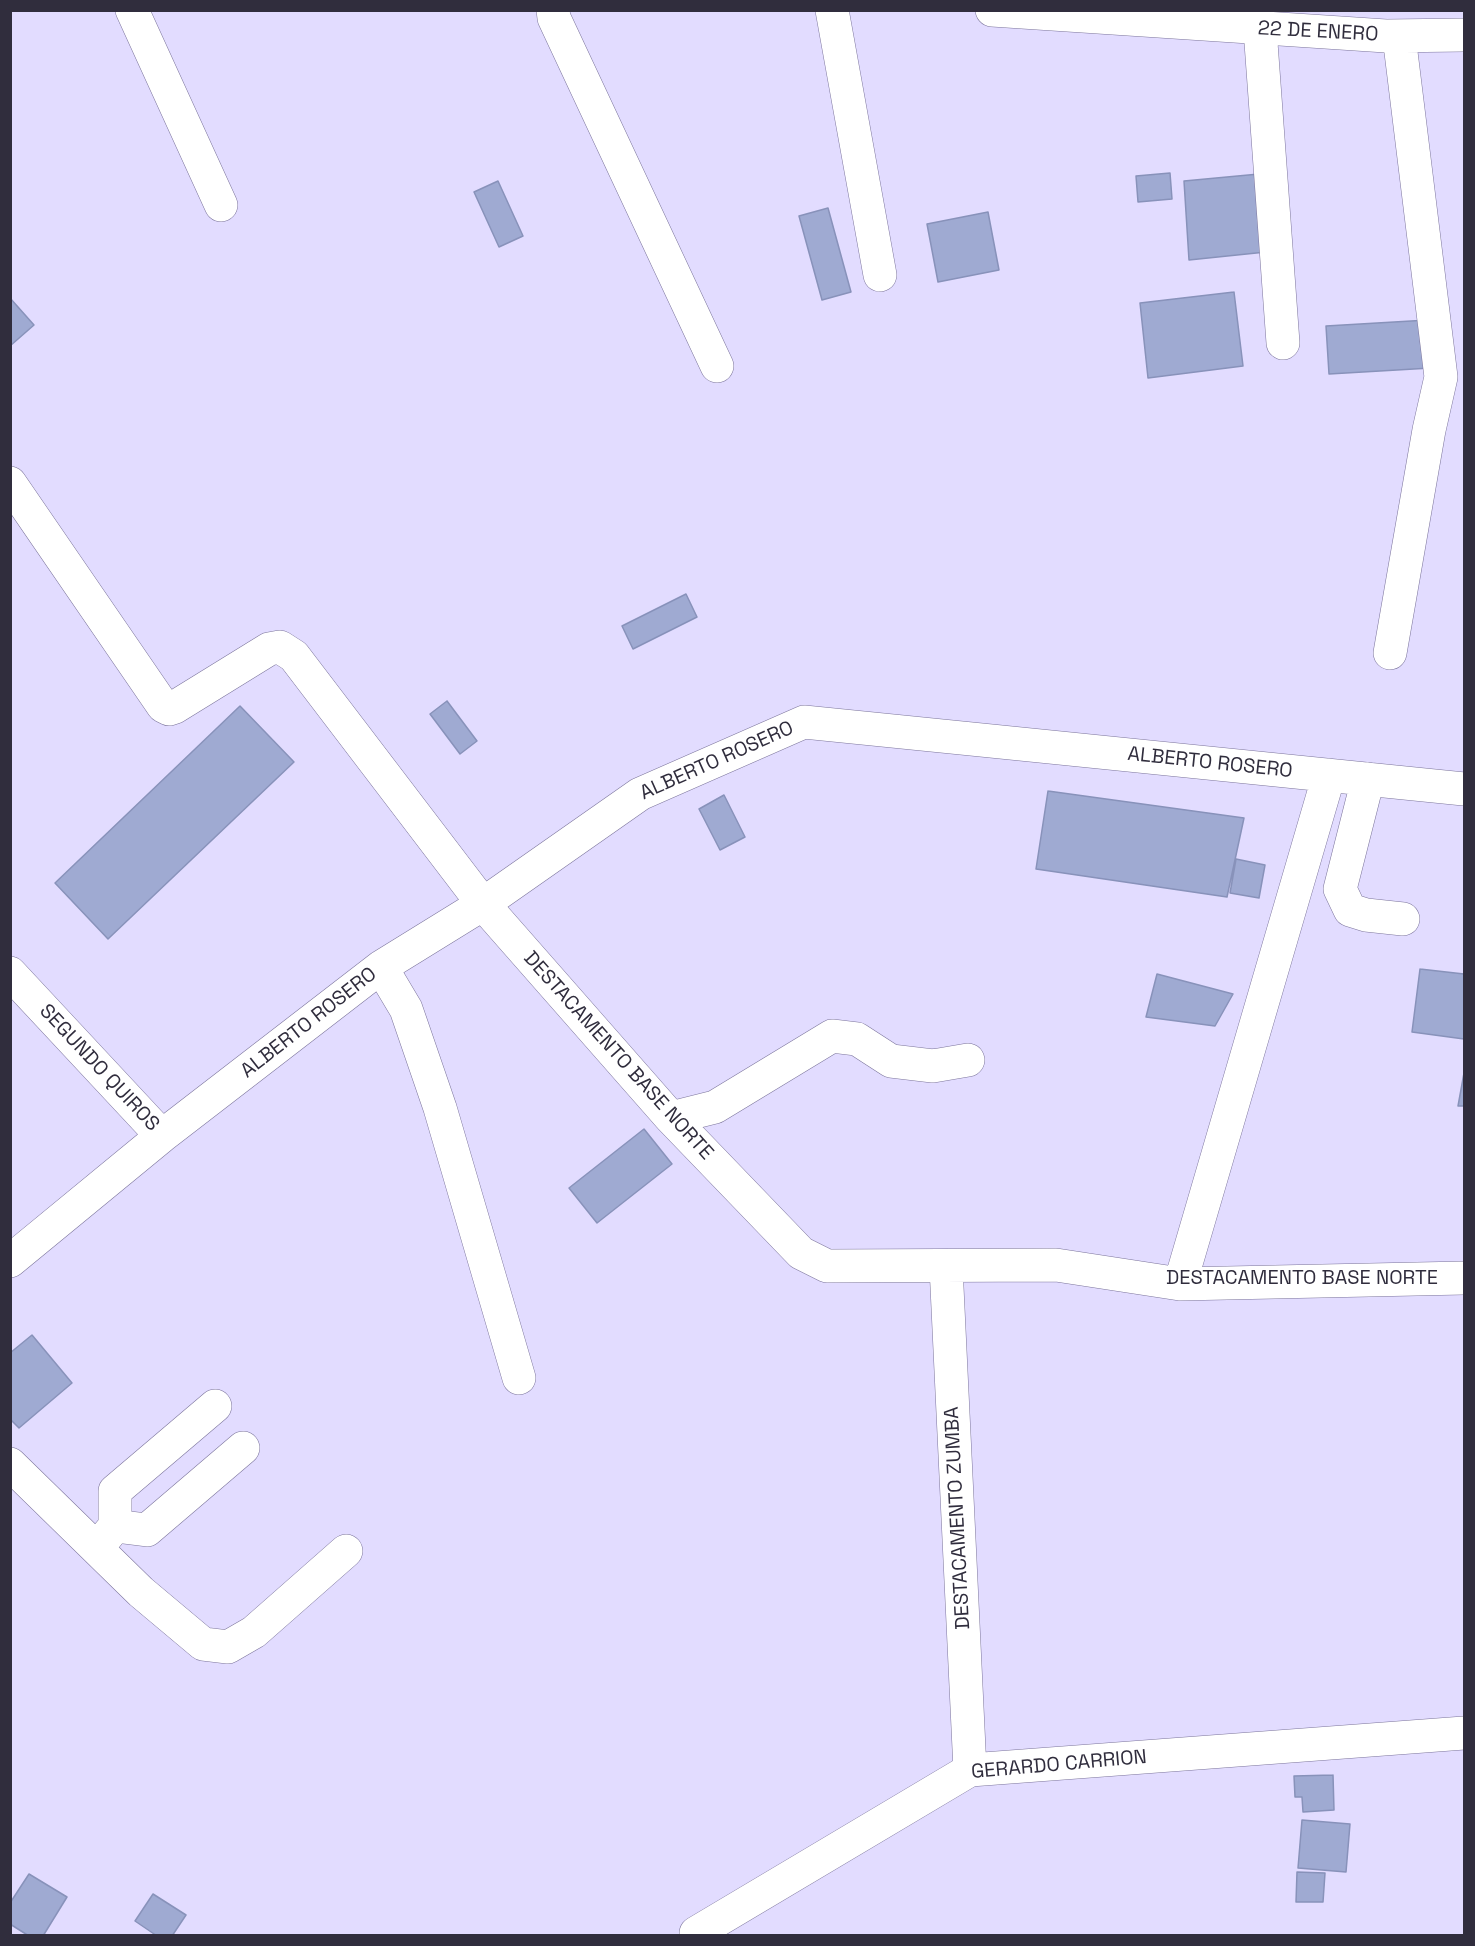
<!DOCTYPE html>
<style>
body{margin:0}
#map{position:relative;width:1475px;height:1946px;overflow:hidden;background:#e2dcff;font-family:"Space Grotesk",sans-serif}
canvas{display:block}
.frame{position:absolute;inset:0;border:12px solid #302d3d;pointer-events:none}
</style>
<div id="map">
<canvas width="1475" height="1946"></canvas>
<div class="frame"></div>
</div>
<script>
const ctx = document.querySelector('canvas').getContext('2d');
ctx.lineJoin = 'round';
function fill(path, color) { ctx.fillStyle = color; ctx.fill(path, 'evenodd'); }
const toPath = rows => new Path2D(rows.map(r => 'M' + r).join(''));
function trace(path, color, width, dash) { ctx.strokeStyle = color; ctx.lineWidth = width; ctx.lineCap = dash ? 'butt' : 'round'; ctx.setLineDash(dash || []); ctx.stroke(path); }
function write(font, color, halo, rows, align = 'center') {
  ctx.font = font + ' "Space Grotesk",sans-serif'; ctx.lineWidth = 4.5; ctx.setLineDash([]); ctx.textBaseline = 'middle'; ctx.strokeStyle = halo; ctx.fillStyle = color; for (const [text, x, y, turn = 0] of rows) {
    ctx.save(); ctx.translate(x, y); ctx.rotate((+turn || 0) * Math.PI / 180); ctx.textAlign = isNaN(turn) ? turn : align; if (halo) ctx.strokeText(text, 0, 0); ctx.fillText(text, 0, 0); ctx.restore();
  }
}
const building = toPath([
 [1170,173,1172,199,1138,202,1136,176,1170,173],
 [1259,174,1266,252,1189,260,1184,181,1259,174],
 [498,181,523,236,499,247,474,192,498,181],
 [828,208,851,292,822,300,799,216,828,208],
 [988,212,999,270,938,282,927,224,988,212],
 [1234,292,1243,366,1148,378,1140,303,1234,292],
 [10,298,34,325,10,346,10,298],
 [1428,320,1431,368,1329,374,1326,326,1428,320],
 [686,594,697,617,633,649,622,626,686,594],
 [447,701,477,741,460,754,430,714,447,701],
 [240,706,294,762,108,939,55,883,240,706],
 [1048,791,1244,818,1227,897,1036,869,1048,791],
 [724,795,745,837,720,850,699,809,724,795],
 [1236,859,1265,865,1259,898,1230,893,1236,859],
 [1420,969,1464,974,1464,1039,1412,1032,1420,969],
 [1157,974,1233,994,1215,1026,1146,1017,1157,974],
 [1464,1073,1464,1106,1458,1106,1464,1073],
 [644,1129,672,1164,597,1223,569,1188,644,1129],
 [32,1335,72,1383,19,1428,10,1419,10,1353,32,1335],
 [1333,1775,1334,1810,1303,1812,1302,1797,1295,1797,1294,1776,1333,1775],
 [1302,1820,1350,1824,1346,1872,1298,1868,1302,1820],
 [1297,1872,1325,1873,1323,1902,1296,1902,1297,1872],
 [29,1874,67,1897,43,1936,29,1936,10,1924,10,1903,29,1874],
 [153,1894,186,1915,172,1936,157,1936,135,1921,153,1894]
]);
fill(building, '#9faad2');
trace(building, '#8892ba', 1.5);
const minor = toPath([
 [132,10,221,205],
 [553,10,554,18,717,366],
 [832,10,880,275],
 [992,10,1386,36,1464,35],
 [1260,29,1283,343],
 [10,483,163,706,169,709,175,707,269,649,280,647,294,656,483,904,671,1118,801,1253,827,1266,1056,1265,1180,1284,1464,1278],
 [1390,653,1429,430,1441,377,1399,36],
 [1368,779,1340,889,1350,910,1366,915,1403,919],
 [381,967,406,1009,440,1108,519,1378],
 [10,973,162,1136],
 [671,1118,715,1107,832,1036,857,1039,891,1061,933,1066,968,1060],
 [10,1261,162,1136,381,967,483,904,640,794,804,722,1464,789],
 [946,1266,970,1770],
 [1180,1284,1329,775],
 [10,1464,141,1592,203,1644,228,1647,254,1632,346,1551],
 [115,1526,115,1491,215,1406],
 [97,1548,115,1526,147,1530,243,1448],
 [696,1933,970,1770,1464,1733]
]);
trace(minor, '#7c759c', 34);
trace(minor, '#fff', 33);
write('20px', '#302d3d', '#fff', [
 ["22 DE ENERO",1318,32,3],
 ["ALBERTO ROSERO",717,761,-24],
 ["ALBERTO ROSERO",1210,763,6],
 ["ALBERTO ROSERO",309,1023,-38],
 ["DESTACAMENTO BASE NORTE",618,1056,48],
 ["SEGUNDO QUIROS",99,1068,47],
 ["DESTACAMENTO BASE NORTE",1302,1279],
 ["DESTACAMENTO ZUMBA",958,1518,-93],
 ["GERARDO CARRION",1059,1765,-5]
]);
</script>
